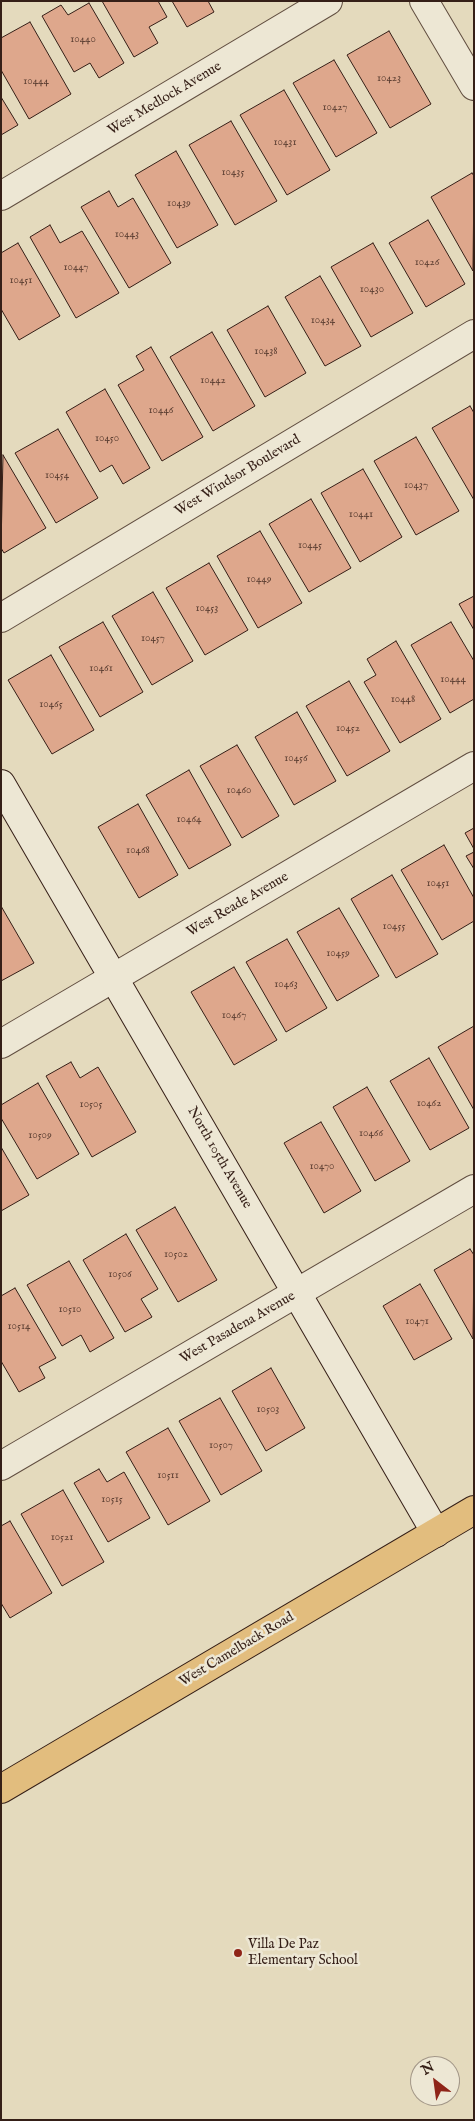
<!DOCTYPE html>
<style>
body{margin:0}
#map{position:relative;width:475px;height:2121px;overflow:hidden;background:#e4dabd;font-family:"IM FELL English",serif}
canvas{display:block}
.frame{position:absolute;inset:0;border:2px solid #351f17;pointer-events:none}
.north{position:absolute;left:410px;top:2056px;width:50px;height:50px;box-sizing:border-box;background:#ede7d4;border:1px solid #a39788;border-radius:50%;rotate:330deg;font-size:14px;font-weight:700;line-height:20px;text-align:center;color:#351f17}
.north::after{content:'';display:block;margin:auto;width:18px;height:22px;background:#8f2418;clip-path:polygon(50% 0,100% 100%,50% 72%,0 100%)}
</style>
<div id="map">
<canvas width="475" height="2121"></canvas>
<div class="frame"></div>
<div class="north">N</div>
</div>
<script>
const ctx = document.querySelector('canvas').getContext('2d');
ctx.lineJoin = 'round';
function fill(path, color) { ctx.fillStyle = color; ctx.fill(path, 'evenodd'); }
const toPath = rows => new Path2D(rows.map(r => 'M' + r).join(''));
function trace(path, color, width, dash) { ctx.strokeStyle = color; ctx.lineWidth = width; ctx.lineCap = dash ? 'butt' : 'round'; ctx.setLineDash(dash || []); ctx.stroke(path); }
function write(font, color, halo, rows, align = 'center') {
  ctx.font = font + ' "IM FELL English",serif'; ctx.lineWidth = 5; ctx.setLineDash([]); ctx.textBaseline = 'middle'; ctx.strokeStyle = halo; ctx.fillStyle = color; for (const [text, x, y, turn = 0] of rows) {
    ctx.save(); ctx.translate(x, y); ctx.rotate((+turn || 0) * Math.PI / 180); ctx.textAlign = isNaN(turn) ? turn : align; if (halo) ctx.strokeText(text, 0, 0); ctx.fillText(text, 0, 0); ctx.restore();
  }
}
const building = toPath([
 [102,1,158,1,167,17,149,27,158,43,134,57,102,1],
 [172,1,208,1,214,12,187,27,172,1],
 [89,3,124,63,99,78,90,63,74,72,42,16,61,5,68,15,89,3],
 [30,22,71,94,29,119,1,70,1,38,30,22],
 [389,31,431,104,390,128,347,55,389,31],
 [334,60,377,133,336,157,293,83,334,60],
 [284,90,330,170,287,195,240,115,284,90],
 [1,97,18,125,1,135,1,97],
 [231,121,277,201,235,225,189,145,231,121],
 [176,151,218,225,177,248,135,175,176,151],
 [472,173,474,176,473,271,431,197,472,173],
 [109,191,118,207,133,198,171,263,129,288,81,207,109,191],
 [428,220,465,284,426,307,389,243,428,220],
 [50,225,60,243,82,231,119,293,76,318,30,237,50,225],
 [18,243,60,316,19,340,1,309,1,253,18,243],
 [373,243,413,313,371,337,331,267,373,243],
 [320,276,361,346,325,366,285,297,320,276],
 [268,306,306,373,265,397,227,330,268,306],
 [212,332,255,406,213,431,170,357,212,332],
 [151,347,203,437,162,461,118,385,144,370,136,356,151,347],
 [105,389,150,468,123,484,112,465,100,472,66,412,105,389],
 [470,406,474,413,474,500,432,428,470,406],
 [58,429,98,498,56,523,15,453,58,429],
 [416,437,459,511,416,535,374,461,416,437],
 [3,455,46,528,4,553,1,548,3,455],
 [363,469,402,537,360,562,321,493,363,469],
 [311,499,351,568,309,592,269,524,311,499],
 [260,531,302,603,258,628,217,556,260,531],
 [209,563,248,630,205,655,166,588,209,563],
 [153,592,193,661,152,685,112,616,153,592],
 [474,596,474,630,459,604,474,596],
 [103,622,143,692,100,717,59,647,103,622],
 [451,622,474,661,474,699,450,713,411,645,451,622],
 [396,641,441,719,400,743,364,682,376,675,367,659,396,641],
 [51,655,94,730,52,754,8,680,51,655],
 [349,681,390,751,347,776,306,706,349,681],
 [297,712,336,781,294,805,255,737,297,712],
 [237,745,279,816,242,838,200,766,237,745],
 [189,770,231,845,189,869,146,795,189,770],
 [138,804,178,875,139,898,98,827,138,804],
 [474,828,474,849,465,833,474,828],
 [444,845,474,898,474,921,442,940,401,870,444,845],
 [474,852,474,869,466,856,474,852],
 [392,875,438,954,396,978,351,899,392,875],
 [1,906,34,963,1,981,1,906],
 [339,908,379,976,337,1001,297,932,339,908],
 [287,939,327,1008,286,1032,246,962,287,939],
 [234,967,277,1040,234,1065,191,992,234,967],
 [474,1026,474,1110,438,1047,474,1026],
 [429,1058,469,1128,430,1150,390,1081,429,1058],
 [71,1062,80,1078,98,1067,136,1132,92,1157,46,1076,71,1062],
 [38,1083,79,1154,37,1179,1,1118,1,1105,38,1083],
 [367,1087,410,1161,375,1181,333,1107,367,1087],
 [321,1122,361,1191,324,1213,284,1143,321,1122],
 [1,1147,29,1195,1,1211,1,1147],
 [175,1207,217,1280,178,1302,136,1230,175,1207],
 [126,1234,158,1289,141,1299,152,1317,125,1332,83,1260,126,1234],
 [470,1249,474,1255,473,1339,434,1270,470,1249],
 [69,1261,114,1338,90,1352,81,1335,62,1346,27,1285,69,1261],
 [420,1284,452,1339,414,1360,383,1306,420,1284],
 [15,1288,56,1358,39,1367,45,1378,19,1392,1,1361,1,1296,15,1288],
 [271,1368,305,1428,266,1451,232,1391,271,1368],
 [220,1398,262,1471,221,1495,179,1421,220,1398],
 [168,1428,210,1501,168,1525,126,1452,168,1428],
 [99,1469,107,1482,124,1472,150,1518,108,1542,74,1483,99,1469],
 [63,1490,104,1562,62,1586,21,1514,63,1490],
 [10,1521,52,1593,10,1618,1,1603,1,1526,10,1521]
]);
fill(building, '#dea78c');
trace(building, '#351f17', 1);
const street = toPath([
 [424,1,474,86],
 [1,196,328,1],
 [1,618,474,334],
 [1,1044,474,766],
 [1,1466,474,1189]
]);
const secondary = toPath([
 [1,784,436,1533]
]);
const primary = toPath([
 [1,1789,474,1510]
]);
trace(street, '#614e40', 30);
trace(secondary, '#351f17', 30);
trace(primary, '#351f17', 30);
trace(street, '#ede7d4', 28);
trace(secondary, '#ede7d4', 28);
trace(primary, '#e2bd7e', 28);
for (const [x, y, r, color] of [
 [238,1953,5,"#8f2418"]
]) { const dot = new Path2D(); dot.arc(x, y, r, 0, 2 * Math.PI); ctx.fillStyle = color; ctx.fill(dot); trace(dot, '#ede7d4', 2); }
write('11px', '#5f4134', null, [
 ["10440",83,40],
 ["10423",389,79],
 ["10444",36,82],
 ["10427",335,108],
 ["10431",285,143],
 ["10435",233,173],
 ["10439",179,204],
 ["10443",127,235],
 ["10426",427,263],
 ["10447",76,268],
 ["10451",21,281],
 ["10430",372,290],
 ["10434",323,321],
 ["10438",266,352],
 ["10442",213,381],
 ["10446",161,411],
 ["10450",107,439],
 ["10454",57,476],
 ["10437",416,486],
 ["10441",361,515],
 ["10445",310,546],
 ["10449",259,580],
 ["10453",207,609],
 ["10457",153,639],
 ["10461",101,669],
 ["10444",453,680],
 ["10448",403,700],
 ["10465",51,705],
 ["10452",348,729],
 ["10456",296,759],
 ["10460",239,791],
 ["10464",189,820],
 ["10468",138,851],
 ["10451",438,884],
 ["10455",394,927],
 ["10459",338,954],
 ["10463",286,985],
 ["10467",234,1016],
 ["10462",429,1104],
 ["10505",91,1105],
 ["10466",371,1134],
 ["10509",40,1136],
 ["10470",322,1167],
 ["10502",176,1255],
 ["10506",120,1275],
 ["10510",70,1310],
 ["10471",417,1322],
 ["10514",19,1327],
 ["10503",268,1410],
 ["10507",221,1446],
 ["10511",168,1476],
 ["10515",112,1500],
 ["10521",62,1538]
]);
write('14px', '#351f17', '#ede7d4', [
 ["West Medlock Avenue",165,99,-31],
 ["West Windsor Boulevard",238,476,-31],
 ["West Reade Avenue",238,905,-30],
 ["North 105th Avenue",219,1158,60],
 ["West Pasadena Avenue",238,1328,-30],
 ["West Camelback Road",237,1650,-31]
]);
write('14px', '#351f17', '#ede7d4', [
 ["Villa De Paz",248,1945],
 ["Elementary School",248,1961]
], 'left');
</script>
